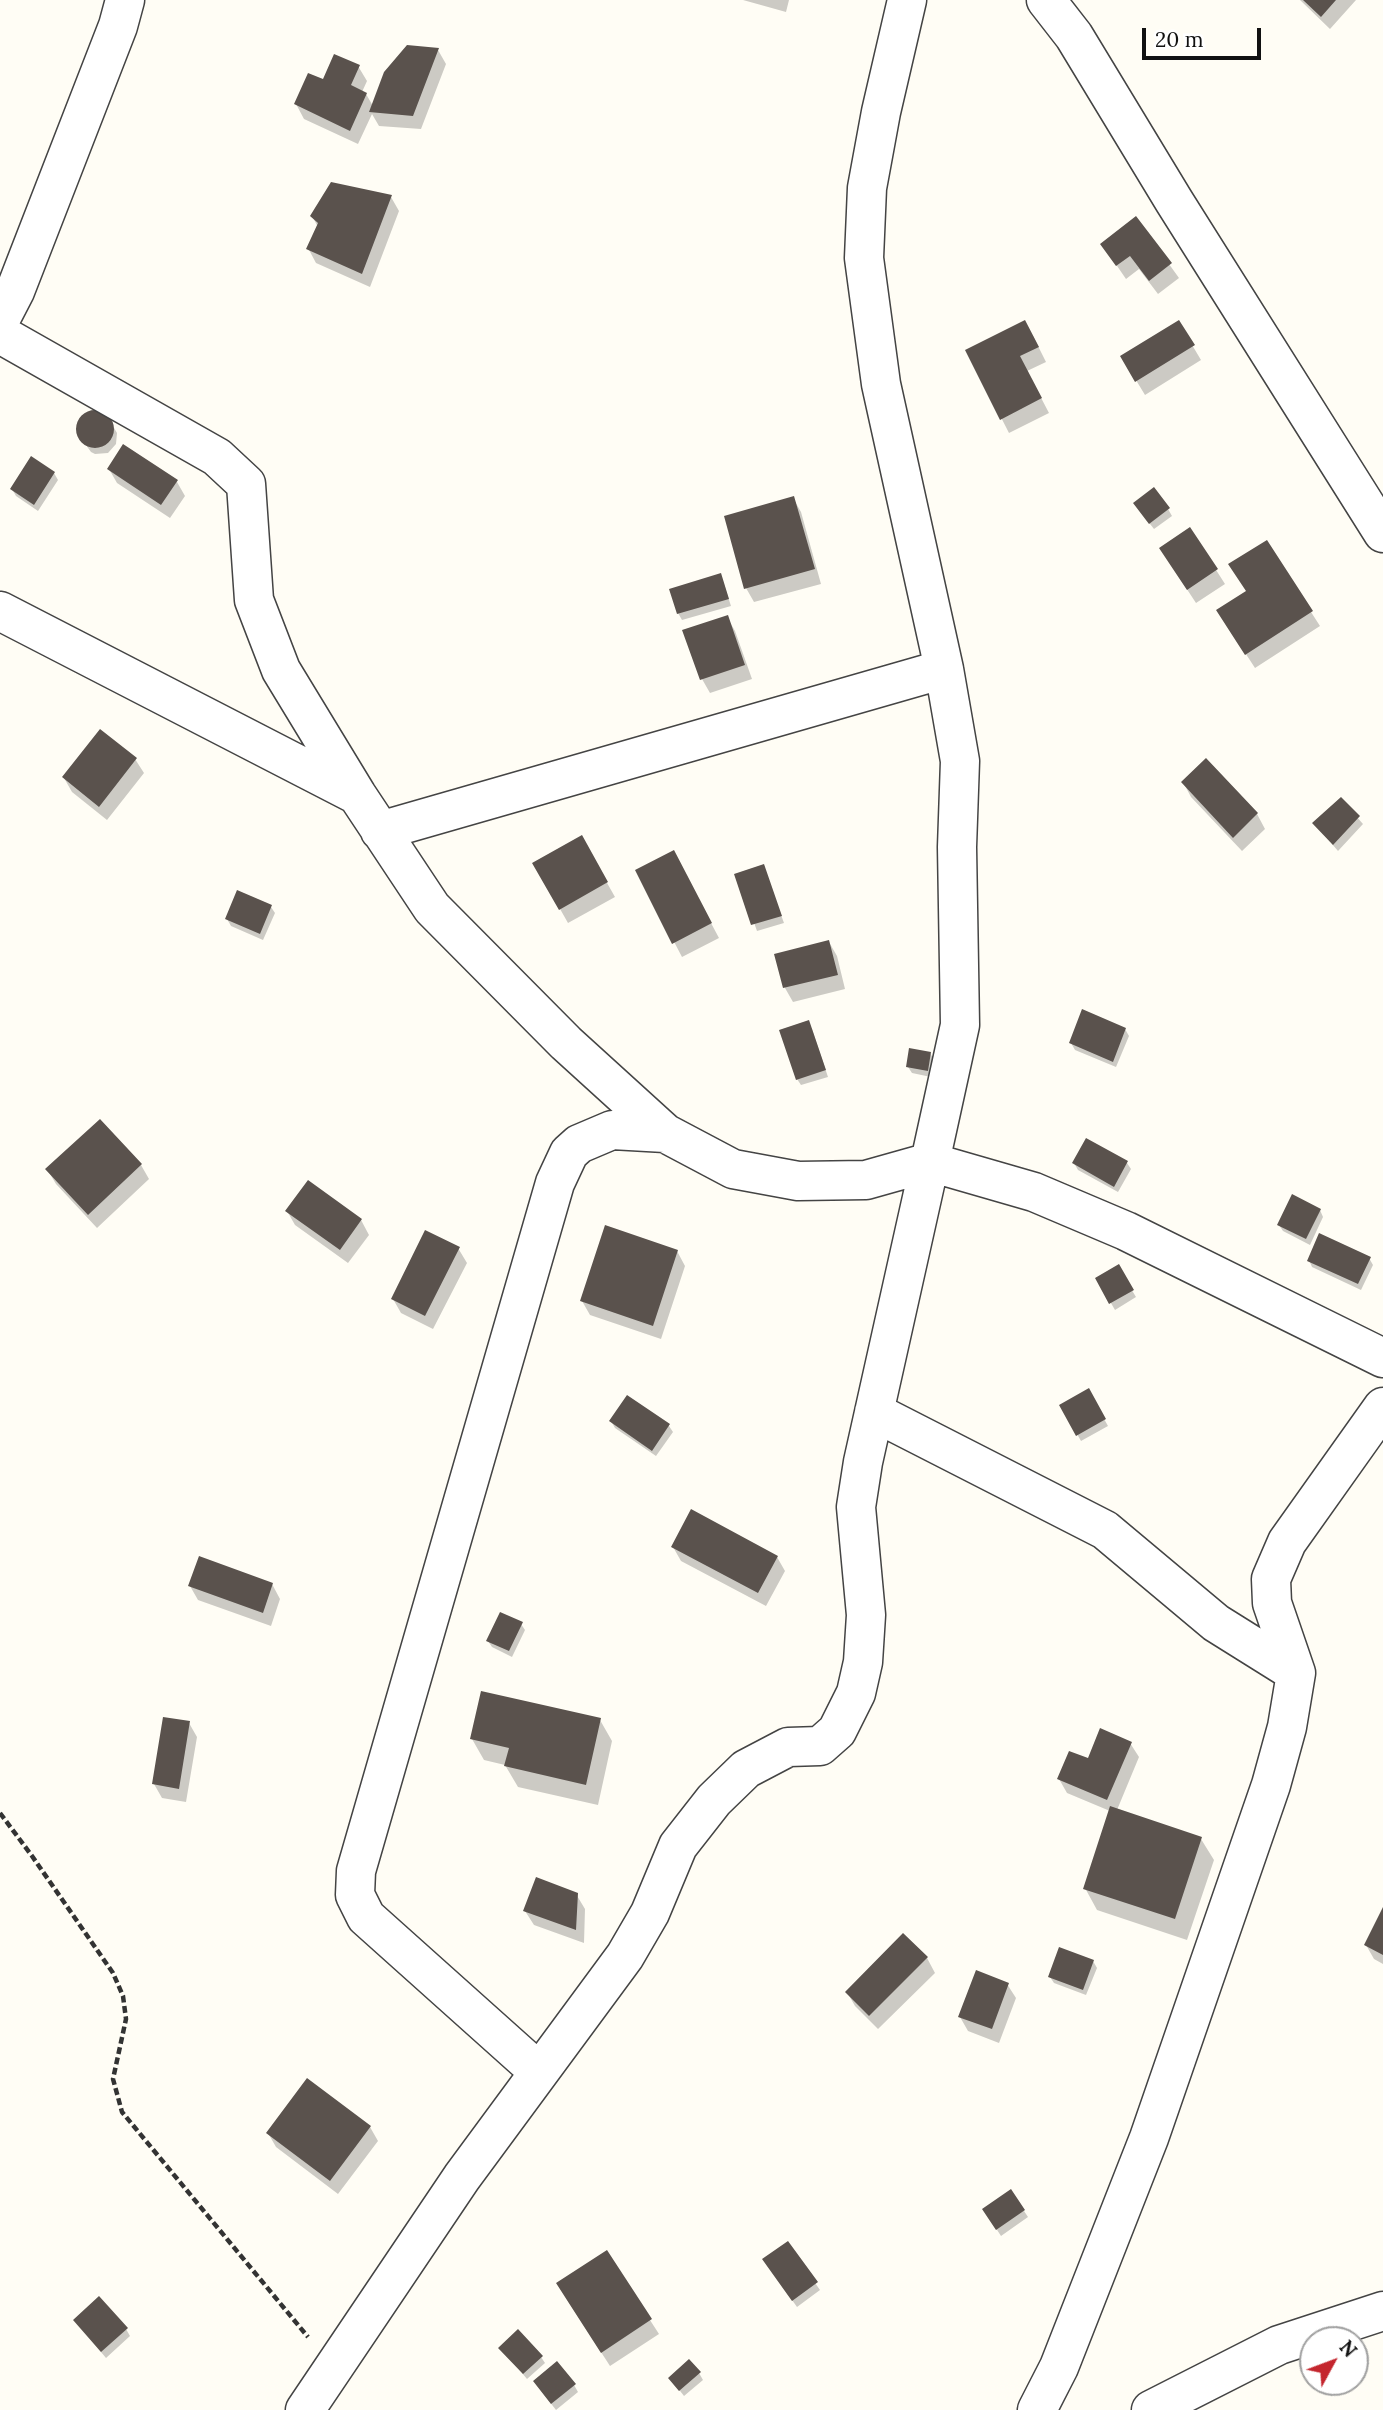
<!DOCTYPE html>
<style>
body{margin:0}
#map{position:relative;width:1383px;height:2410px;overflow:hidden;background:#fffdf5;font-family:Lora,serif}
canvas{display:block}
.north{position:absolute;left:1299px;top:2326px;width:70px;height:70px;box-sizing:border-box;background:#fff;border:2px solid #a0a0a0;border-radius:50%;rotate:49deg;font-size:19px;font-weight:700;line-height:28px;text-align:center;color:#111}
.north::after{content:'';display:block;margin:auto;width:24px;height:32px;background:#c4262e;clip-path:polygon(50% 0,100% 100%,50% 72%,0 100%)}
.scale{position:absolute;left:1142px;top:28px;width:119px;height:32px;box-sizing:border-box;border:4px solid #111;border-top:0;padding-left:9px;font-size:21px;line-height:24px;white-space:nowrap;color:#111;-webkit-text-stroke:5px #fff;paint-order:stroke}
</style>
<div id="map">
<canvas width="1383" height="2410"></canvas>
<div class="north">N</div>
<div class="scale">20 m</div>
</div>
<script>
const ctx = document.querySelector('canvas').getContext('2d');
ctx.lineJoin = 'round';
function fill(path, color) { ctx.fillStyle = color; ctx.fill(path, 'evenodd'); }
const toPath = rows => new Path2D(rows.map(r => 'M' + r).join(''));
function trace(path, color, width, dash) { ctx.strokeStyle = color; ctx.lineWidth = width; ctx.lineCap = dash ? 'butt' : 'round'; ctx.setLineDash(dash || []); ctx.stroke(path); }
fill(toPath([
 [743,0,789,0,786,12],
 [1300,0,1356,0,1330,29],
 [438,50,446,64,421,129,379,126,372,114,358,144,304,119,296,104,323,82,358,66,367,81,362,92,366,94,373,106],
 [391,197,399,211,370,287,316,263,308,248,318,227,312,216],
 [1136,218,1179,278,1158,294,1139,269,1126,279,1102,244],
 [1179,323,1201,360,1145,395,1122,357],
 [1033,336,1046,362,1027,371,1049,413,1009,433,967,351],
 [92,412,107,416,117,433,116,444,108,453,95,454,91,452,78,434,78,428,82,417],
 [109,469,177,482,185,496,170,518,117,483],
 [54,473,58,480,38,511,16,496,12,489],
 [793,498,801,512,821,584,754,602,746,588],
 [1168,509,1172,516,1154,529,1139,510],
 [1190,529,1225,584,1196,603,1169,562],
 [1266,542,1320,626,1255,668,1227,625,1248,592],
 [721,575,731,606,682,620,678,613],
 [727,617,735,631,752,679,710,693,702,679],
 [135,759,144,773,107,820,72,792,64,778],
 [1206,761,1257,814,1265,829,1242,851,1191,797,1183,782],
 [1341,799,1363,824,1338,851,1314,823],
 [581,837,615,897,568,923,534,863],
 [763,866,784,923,757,931,737,875],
 [681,867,719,938,682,957,637,871],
 [271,907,275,913,263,940,231,926,227,919],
 [829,942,837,956,845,989,793,1002,785,988,777,955],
 [812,1029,828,1077,801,1085,797,1079],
 [1125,1029,1129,1036,1116,1067,1075,1050,1071,1043],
 [930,1053,934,1060,931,1077,912,1073,908,1067],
 [100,1121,141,1165,149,1179,97,1228,56,1184,47,1169],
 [1074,1163,1127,1163,1131,1169,1118,1192,1078,1170],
 [1320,1210,1323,1217,1310,1245,1283,1231,1279,1225],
 [287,1211,361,1220,369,1235,348,1263,295,1225],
 [458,1248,467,1263,433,1329,401,1313,393,1299],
 [677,1251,685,1266,661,1339,590,1315,582,1301],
 [1369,1258,1373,1265,1361,1290,1312,1267,1309,1260],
 [1118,1267,1136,1297,1115,1310,1097,1279],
 [1088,1390,1108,1426,1081,1441,1061,1406],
 [611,1421,669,1426,673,1432,656,1456,615,1428],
 [673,1547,777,1557,785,1571,766,1606,681,1561],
 [272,1584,280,1599,271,1626,198,1600,190,1586],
 [521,1624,525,1630,512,1657,492,1647,488,1641],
 [600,1720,612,1741,598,1805,518,1787,505,1765,484,1760,472,1739],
 [189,1723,197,1737,186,1802,162,1798,154,1784],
 [1130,1743,1139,1757,1117,1810,1201,1839,1214,1860,1187,1940,1097,1910,1085,1888,1110,1811,1067,1793,1059,1779,1088,1760],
 [576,1894,585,1909,584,1943,534,1925,525,1911],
 [1383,1911,1383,1964,1374,1959,1366,1945],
 [903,1935,927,1958,935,1973,878,2029,855,2006,847,1992],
 [1093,1961,1097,1968,1086,1995,1054,1983,1050,1977],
 [1007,1984,1016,1998,999,2043,968,2031,960,2017],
 [370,2127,378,2141,338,2194,276,2147,268,2133],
 [1024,2211,1028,2217,1001,2236,988,2216],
 [788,2244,820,2290,797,2307,768,2266],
 [606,2252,659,2334,610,2366,566,2298],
 [75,2321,126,2329,130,2336,106,2358],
 [501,2348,541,2357,545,2363,527,2379],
 [699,2373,703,2380,684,2396,670,2378],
 [574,2385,578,2392,556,2410,539,2388]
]), '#0003');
fill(toPath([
 [1303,0,1336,0,1321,17],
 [407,45,439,48,413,116,369,112,384,72],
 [334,54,360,65,351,85,367,93,350,131,294,104,308,73,323,79],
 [331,182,392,195,362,274,306,249,318,223,310,216],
 [1136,216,1172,263,1149,281,1130,256,1116,266,1100,244],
 [1025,320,1039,347,1020,356,1042,398,1000,420,965,350],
 [1179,320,1195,345,1135,382,1120,356],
 '76 429a19 19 0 1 1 38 0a19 19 0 1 1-38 0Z',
 [123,444,178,480,161,505,107,469],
 [31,456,55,472,34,505,10,489],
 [1154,487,1170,508,1149,524,1133,503],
 [794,496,815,569,744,589,724,516],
 [1190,527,1218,569,1187,590,1159,548],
 [1267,540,1313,611,1245,655,1216,610,1246,591,1228,564],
 [721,573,729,599,677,614,669,589],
 [728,615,745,665,700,680,682,630],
 [100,729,137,758,99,807,62,777],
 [1206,758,1258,813,1233,838,1181,782],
 [1341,797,1360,816,1333,845,1312,823],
 [582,835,608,882,559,910,532,863],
 [674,850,712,923,672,944,635,870],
 [764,864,782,916,751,925,734,874],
 [237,890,272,905,260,934,225,919],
 [829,940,838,975,783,988,774,954],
 [1082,1009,1126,1028,1113,1062,1069,1043],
 [809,1020,826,1070,796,1080,779,1030],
 [909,1048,931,1052,928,1071,906,1067],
 [100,1119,142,1164,88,1215,45,1169],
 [1086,1138,1128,1161,1114,1187,1072,1163],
 [308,1180,362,1219,340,1250,285,1211],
 [1292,1194,1321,1209,1306,1239,1277,1225],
 [605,1225,678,1250,653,1326,580,1301],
 [425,1230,460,1247,425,1316,391,1299],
 [1319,1233,1371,1257,1358,1284,1307,1261],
 [1119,1264,1134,1290,1109,1304,1095,1278],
 [1089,1388,1106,1419,1076,1436,1059,1405],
 [627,1395,670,1424,652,1451,609,1421],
 [691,1509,778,1556,758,1593,671,1547],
 [199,1556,273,1583,263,1613,188,1586],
 [500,1612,523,1622,509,1651,486,1641],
 [481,1691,601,1718,586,1785,504,1766,509,1748,470,1739],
 [163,1717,190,1721,179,1789,152,1784],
 [1100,1728,1132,1742,1107,1800,1057,1779,1069,1751,1088,1758],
 [1110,1806,1202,1837,1175,1919,1083,1889],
 [536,1877,578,1893,576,1930,523,1911],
 [1383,1907,1383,1955,1364,1945],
 [903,1933,928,1957,869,2016,845,1992],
 [1059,1947,1094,1960,1083,1990,1048,1977],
 [976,1970,1009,1983,992,2029,958,2017],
 [307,2078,371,2126,330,2181,266,2133],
 [1011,2189,1025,2210,996,2230,982,2209],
 [788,2241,818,2282,792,2301,762,2259],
 [607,2250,652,2319,601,2353,556,2283],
 [99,2296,128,2328,101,2352,73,2320],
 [518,2329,543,2356,523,2374,498,2348],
 [689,2359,701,2372,679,2391,668,2378],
 [557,2361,576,2384,551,2404,533,2381]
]), '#5a524d');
const minor = toPath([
 [907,0,881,112,867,188,864,258,881,384,944,669,960,761,957,847,960,1025,930,1162,1034,1192,1126,1231,1383,1358],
 [1046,0,1074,36,1174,201,1383,533],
 [0,320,15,291,118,26,125,0],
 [0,334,217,457,246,484,254,600,281,670,357,795,432,908,566,1043,665,1133,733,1169,798,1181,866,1180,930,1162,863,1462,856,1507,866,1615,863,1662,856,1693,837,1731,820,1746,788,1747,746,1769,714,1800,678,1846,650,1913,625,1956,462,2177,305,2410],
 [0,611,357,795],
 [380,831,944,669],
 [874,1412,1105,1530,1216,1623,1296,1673],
 [538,2071,366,1917,355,1895,356,1871,555,1183,569,1153,579,1144,612,1130,665,1133],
 [1037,2410,1059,2367,1149,2138,1271,1785,1287,1727,1296,1673,1272,1603,1271,1579,1287,1542,1383,1407],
 [1151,2410,1279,2345,1383,2311]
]);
trace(minor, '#444', 41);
trace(toPath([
 [0,1813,32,1856,113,1973,123,1996,126,2019,113,2079,122,2112,308,2337]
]), '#333', 4.5, [7, 3.5]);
trace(minor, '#fff', 38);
</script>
